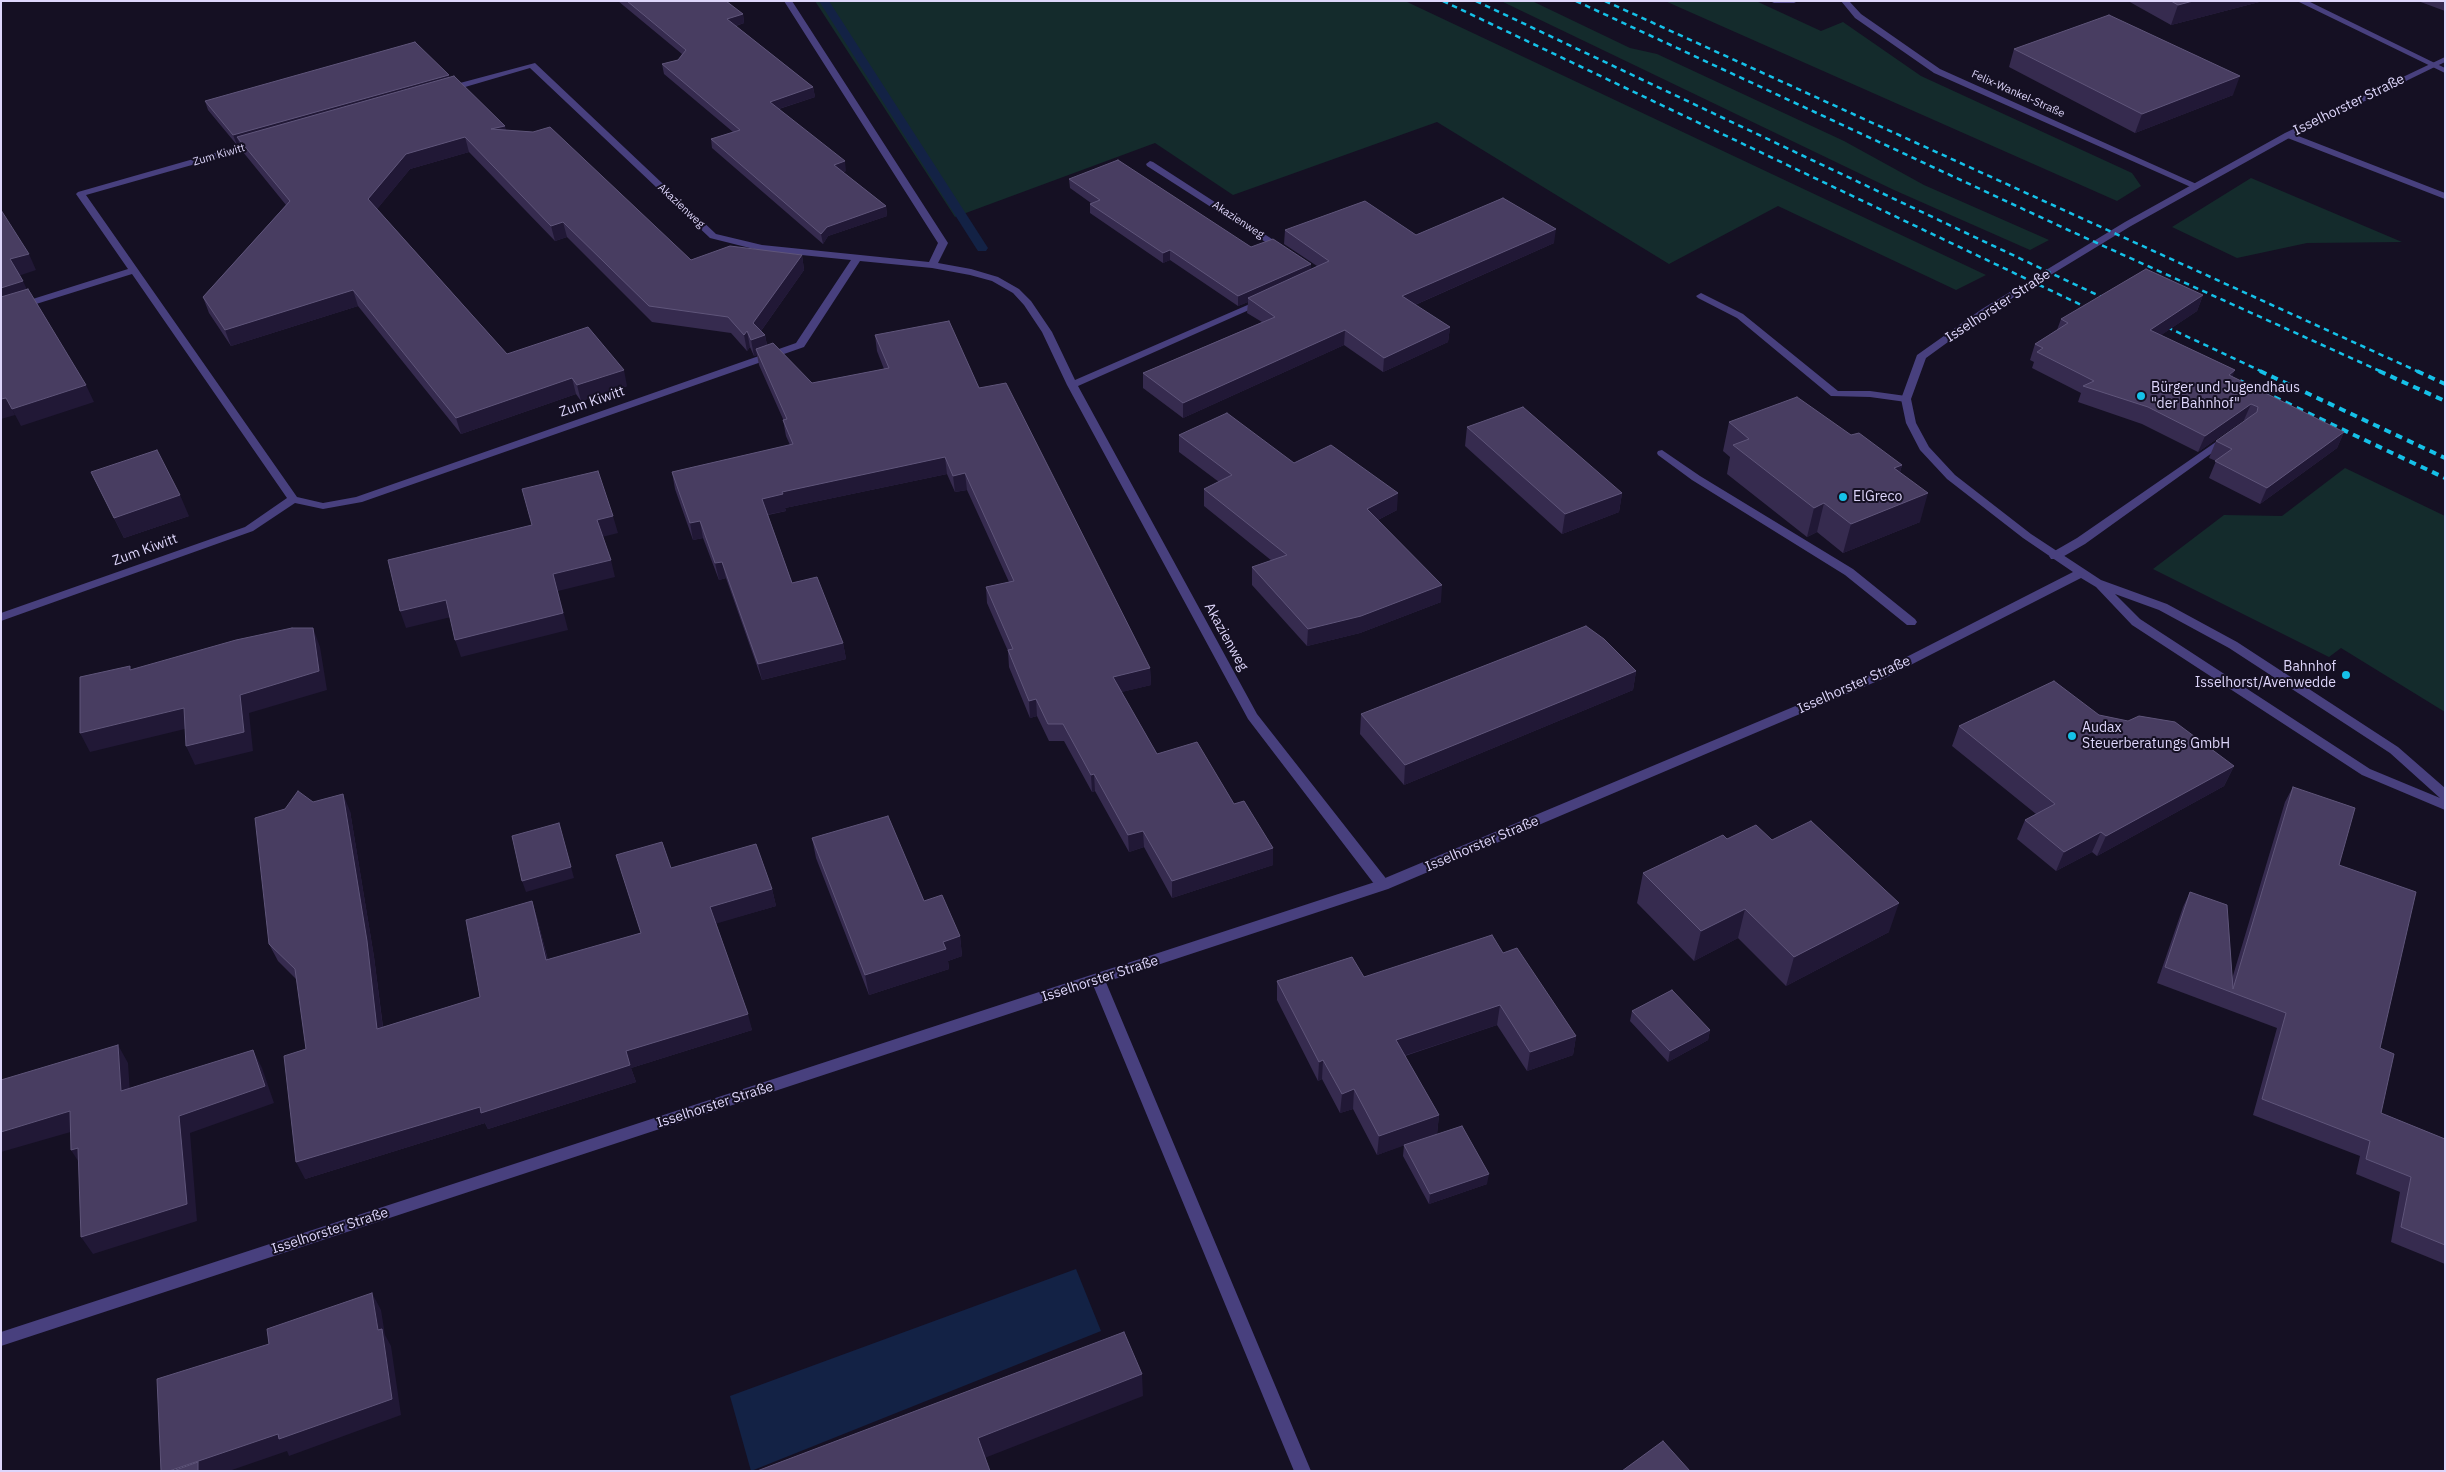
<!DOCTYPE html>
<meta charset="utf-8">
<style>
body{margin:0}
#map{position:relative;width:2446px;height:1472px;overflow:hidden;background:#151023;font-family:"IBM Plex Sans",sans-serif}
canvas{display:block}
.frame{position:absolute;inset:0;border:2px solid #ded6fb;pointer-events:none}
</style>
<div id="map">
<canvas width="2446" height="1472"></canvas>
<div class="frame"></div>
</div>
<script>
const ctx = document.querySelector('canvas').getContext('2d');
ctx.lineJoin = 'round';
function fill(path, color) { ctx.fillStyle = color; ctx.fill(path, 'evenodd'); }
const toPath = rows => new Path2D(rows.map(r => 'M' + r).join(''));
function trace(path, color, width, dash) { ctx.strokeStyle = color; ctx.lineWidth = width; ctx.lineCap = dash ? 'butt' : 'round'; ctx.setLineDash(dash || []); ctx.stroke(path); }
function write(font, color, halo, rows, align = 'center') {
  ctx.font = font + ' "IBM Plex Sans",sans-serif'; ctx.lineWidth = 4; ctx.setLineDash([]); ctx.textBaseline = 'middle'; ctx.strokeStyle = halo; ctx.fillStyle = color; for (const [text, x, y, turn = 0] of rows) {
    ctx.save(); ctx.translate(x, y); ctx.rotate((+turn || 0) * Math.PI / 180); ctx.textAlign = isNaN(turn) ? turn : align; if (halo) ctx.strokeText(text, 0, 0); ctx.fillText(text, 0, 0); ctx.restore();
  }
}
fill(toPath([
 [815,1,1405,1,1986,275,1956,290,1778,206,1669,264,1437,122,1233,195,1155,143,955,217],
 [1501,1,1532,1,1630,48,1657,54,1844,141,1924,185,2049,240,2030,250,1894,190],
 [1665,1,1756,1,1821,31,1843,22,1921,76,2132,173,2141,186,2117,201],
 [2251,178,2402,242,2307,243,2237,258,2172,227],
 [2345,468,2445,516,2445,712,2341,648,2329,657,2153,569,2224,515,2282,516]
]), '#142b2c');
fill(toPath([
 [1076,1269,1101,1331,751,1471,730,1396]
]), '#132245');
fill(toPath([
 [819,1,829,1,988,248,986,251,978,251,976,248,819,1]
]), '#132245');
fill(toPath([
 [1770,1,1798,1,1794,3,1774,3,1770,1],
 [2297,1,2308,1,2445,68,2445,73,2297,1],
 [2288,132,2445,193,2445,199,2285,137,2284,135,2288,132],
 [1701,293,1743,314,1838,391,1870,391,1906,396,1911,399,1906,402,1870,397,1831,396,1737,318,1698,298,1696,296,1701,293],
 [2226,435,2230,436,2230,440,2085,544,2059,559,2051,559,2049,556,2051,553,2077,538,2226,435],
 [1662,450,1700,476,1853,569,1915,619,1917,622,1915,625,1907,625,1845,575,1692,480,1658,455,1657,453,1658,451,1662,450],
 [1098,975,1103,976,1105,980,1311,1471,1294,1471,1091,980,1093,976,1098,975]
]), '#48407e');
fill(toPath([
 [784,1,792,1,948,243,938,263,971,269,998,277,1019,289,1031,301,1052,332,1075,380,1259,300,1265,300,1267,302,1078,386,1257,714,1388,881,1390,885,1388,889,1378,889,1248,719,1067,385,1042,332,1024,305,1013,293,992,281,970,275,932,268,860,261,804,347,362,502,323,509,295,503,253,531,1,621,1,613,245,527,287,498,132,274,1,315,1,309,128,269,76,194,78,192,253,142,259,142,259,146,86,195,297,497,323,503,356,497,796,343,851,260,762,251,710,238,530,68,448,92,444,89,445,87,535,63,716,234,762,245,929,262,938,243,784,1],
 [1841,1,1849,1,1861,14,1940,69,2201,186,2193,188,1934,73,1855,18,1841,1],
 [1150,161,1153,162,1289,250,1284,253,1281,252,1147,166,1146,164,1150,161]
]), '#48407e');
fill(toPath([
 [2445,57,2445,62,2291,137,2131,226,1988,313,1926,358,1911,399,1916,423,1929,447,1955,475,2031,534,2101,580,2167,604,2237,642,2398,747,2445,788,2445,810,2362,775,2132,625,2096,587,2081,578,1887,677,1388,889,1,1346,1,1332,1378,881,1879,671,2073,572,2023,538,1947,479,1920,450,1906,423,1901,399,1917,355,1982,309,2125,222,2285,133,2445,57],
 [2115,594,2159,610,2229,648,2390,753,2440,798,2370,769,2140,619,2115,594]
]), '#48407e');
trace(toPath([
 [1443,1,2096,312],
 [1476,1,2112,302],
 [1576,1,2066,229,2382,372],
 [1605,1,2419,372],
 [2158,323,2263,372]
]), '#15c1e8', 2.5, [5.5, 4.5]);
trace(toPath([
 [2260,371,2445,458],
 [2379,371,2445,401],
 [2417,371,2445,384],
 [2240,381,2445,478]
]), '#15c1e8', 4, [7, 5.5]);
fill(toPath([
 [618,1,726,1,743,14,744,23,736,26,813,87,815,97,779,109,846,171,843,172,886,206,887,216,828,236,823,244,712,148,711,139,733,132,664,74,662,64,678,60,682,54],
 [2128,1,2263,1,2171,25],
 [2418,1,2445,1,2445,11],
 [2014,49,2233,95,2135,133,2009,67],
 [449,75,449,77,506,130,691,260,802,255,804,270,761,331,765,335,767,345,812,383,884,369,877,351,875,335,979,388,1150,668,1151,685,1121,692,1157,754,1234,804,1273,865,1172,898,1144,847,1129,852,1095,791,1092,792,1064,741,1049,741,1037,716,1030,718,1009,667,1008,651,987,603,986,587,1009,582,967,490,955,492,947,474,785,508,786,511,768,515,792,583,843,643,846,659,762,680,726,578,719,580,703,538,693,540,675,489,672,472,790,445,786,436,783,420,783,419,759,365,757,355,754,356,750,347,747,351,731,333,652,322,567,237,555,241,469,152,410,169,377,209,507,354,627,386,581,401,576,394,461,434,358,306,231,346,209,313,203,297,286,205,243,152,240,144,237,145,208,110,205,101],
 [1069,179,1251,247,1311,264,1311,269,1317,266,1284,244,1285,230,1416,235,1554,243,1415,305,1450,327,1448,342,1383,372,1344,345,1183,418,1143,388,1143,373,1262,322,1247,313,1248,302,1238,306,1170,260,1163,263,1090,213,1090,204,1091,203,1070,188],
 [2203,295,2197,311,2161,335,2233,377,2344,432,2337,448,2260,504,2209,478,2216,461,2209,458,2216,441,2245,421,2244,420,2198,452,2142,424,2078,402,2081,393,2032,368,2034,362,2030,360,2035,344,2057,330,2061,319],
 [1729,422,1851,435,1902,465,1900,472,1920,522,1843,553,1817,532,1807,537,1727,474,1730,457,1723,451],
 [1467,427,1622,493,1619,512,1562,534,1465,446],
 [1179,435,1294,463,1397,510,1378,520,1441,602,1360,633,1307,646,1252,585,1252,567,1272,561,1204,506,1204,489,1219,482,1179,452],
 [91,472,189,516,124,538],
 [1636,671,1633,690,1404,785,1360,734,1361,714],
 [2099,715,2234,766,2224,786,2097,856,2092,852,2056,871,2017,839,2025,820,2036,814,1952,746,1959,726],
 [2293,787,2339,865,2380,1048,2381,1113,2445,1139,2445,1264,2391,1242,2400,1192,2356,1174,2360,1156,2253,1115,2277,1028,2157,983,2183,907,2190,892,2232,979,2285,802],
 [313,802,350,811,374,957,383,1027,480,997,532,901,537,918,548,960,641,933,671,868,772,889,776,906,716,923,752,1030,631,1068,636,1082,488,1129,485,1123,305,1179,306,1049,297,980,278,961,269,944],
 [812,838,924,901,960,936,962,956,948,961,949,969,869,995,816,858],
 [1727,839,1772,840,1889,932,1786,986,1738,938,1694,961,1637,903,1643,873],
 [1503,953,1576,1036,1573,1055,1527,1071,1497,1025,1405,1056,1439,1115,1437,1134,1487,1184,1429,1204,1403,1156,1404,1145,1377,1155,1353,1109,1340,1113,1322,1079,1318,1081,1277,1000,1277,981,1364,977],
 [1632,1011,1710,1030,1708,1040,1668,1062,1630,1021]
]), '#362b4f');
fill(toPath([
 [2193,1,2263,1,2171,25,2178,5],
 [743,14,744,23,728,28,727,19],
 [449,75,451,84,237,137,240,144,237,145,233,135],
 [2240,76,2233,95,2135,133,2142,114],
 [813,87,815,97,772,111,770,102],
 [505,126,509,140,491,129],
 [465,137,469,152,410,169,373,214,368,199,406,154],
 [845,161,846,171,835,174,834,165],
 [886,206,887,216,828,236,823,244,821,234,827,227],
 [563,222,567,237,555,241,551,226],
 [1556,229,1554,243,1401,311,1402,296],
 [1170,250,1170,260,1163,263,1163,253],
 [29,254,36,270,18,276,10,259],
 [802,255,804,270,756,338,765,335,768,351,756,349,757,355,754,356,751,340,753,323],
 [1311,264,1311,274,1248,298,1248,302,1238,306,1238,296],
 [23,281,31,298,1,307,1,288],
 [353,290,358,306,231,346,225,330],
 [2203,295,2197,311,2145,346,2150,330],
 [1450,327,1448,342,1383,372,1384,358],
 [1345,330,1344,345,1183,418,1183,403],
 [747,331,750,347,747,351,744,335],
 [624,370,627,386,581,401,577,385],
 [2235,370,2229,387,2229,375],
 [572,378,576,394,461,434,456,418],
 [86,385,94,402,21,426,12,409],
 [6,398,15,415,1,419,1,399],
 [2251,404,2244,420,2198,452,2205,436],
 [2344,432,2337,448,2260,504,2267,488],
 [945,457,947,474,785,508,786,511,765,515,762,499,782,492],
 [1902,465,1894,494,1894,468],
 [965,473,967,490,955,492,953,476],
 [1398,493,1397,510,1366,526,1367,509],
 [1622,493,1619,512,1562,534,1565,514],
 [1928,493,1920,522,1843,553,1851,524],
 [180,495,189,516,124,538,114,518],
 [1824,503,1817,532,1807,537,1814,508],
 [613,516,618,533,602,537,597,520],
 [700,521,703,538,693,540,690,523],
 [611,560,615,577,558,591,568,630,461,657,455,640,553,574],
 [722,562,726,578,719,580,715,563],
 [1442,585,1441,602,1360,633,1307,646,1308,629],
 [446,600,451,617,406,628,400,611],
 [313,628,320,647,327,690,249,713,253,751,195,765,186,746,240,695],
 [843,643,846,659,762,680,758,664],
 [1150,668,1151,685,1114,694,1113,677],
 [1636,671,1633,690,1404,785,1405,765],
 [1036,699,1037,716,1030,718,1029,701],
 [184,708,193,727,90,752,80,733],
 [2234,766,2224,786,2097,856,2106,836],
 [1094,774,1095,791,1092,792,1091,775],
 [343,794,350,811,374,957,385,1045,377,1029],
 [559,823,574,878,526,892,522,881],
 [1143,831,1144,847,1129,852,1128,835],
 [2101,832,2092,852,2056,871,2064,852],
 [1273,848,1273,865,1172,898,1172,881],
 [772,889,776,906,715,924,710,907],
 [532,901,537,918,552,977,546,960],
 [1899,903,1889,932,1786,986,1794,957],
 [1745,909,1738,938,1694,961,1701,931],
 [960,936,962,956,948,961,949,969,869,995,865,975,943,942],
 [1500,1005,1497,1025,1394,1059,1396,1040],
 [748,1014,752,1030,631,1068,636,1082,488,1129,485,1123,305,1179,296,1162,626,1051],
 [1710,1030,1708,1040,1668,1062,1670,1051],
 [1576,1036,1573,1055,1527,1071,1530,1052],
 [118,1045,128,1063,131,1108,121,1091],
 [253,1050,262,1068,274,1103,190,1133,197,1221,93,1254,81,1237,179,1116],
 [1323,1060,1322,1079,1318,1081,1319,1062],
 [1354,1089,1353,1109,1340,1113,1342,1094],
 [70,1111,81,1129,1,1152,1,1132],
 [1439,1115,1437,1134,1377,1155,1379,1136],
 [78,1148,82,1167,71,1150],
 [1489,1174,1487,1184,1429,1204,1430,1194],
 [372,1293,381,1310,385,1335,391,1346,401,1415,289,1456,287,1451,229,1471,169,1471,378,1330],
 [1142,1374,1143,1396,982,1459,978,1438]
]), '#211836');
const building = toPath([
 [627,1,726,1,743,14,727,19,813,87,770,102,845,161,834,165,886,206,827,227,821,234,711,139,740,130,662,64,678,60,686,50,627,1],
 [2171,1,2193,1,2178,5,2171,1],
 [2109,15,2240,76,2142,114,2014,49,2109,15],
 [415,42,449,75,233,135,205,101,415,42],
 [454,76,505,126,491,129,533,132,550,127,691,260,730,246,802,255,753,323,765,335,751,340,747,331,744,335,728,317,649,306,563,222,551,226,465,137,406,154,368,199,507,354,588,327,624,370,577,385,572,378,456,418,353,290,225,330,203,297,290,201,237,137,454,76],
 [1118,160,1251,247,1273,239,1311,264,1238,296,1170,250,1163,253,1090,204,1100,200,1069,179,1118,160],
 [1503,198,1556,229,1402,296,1450,327,1384,358,1345,330,1183,403,1143,373,1275,317,1248,298,1329,261,1285,230,1365,201,1416,235,1503,198],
 [1,210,29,254,10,259,23,281,1,288,1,210],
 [2146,269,2203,295,2150,330,2235,370,2229,375,2344,432,2267,488,2215,461,2232,449,2216,441,2257,412,2258,407,2251,404,2205,436,2148,407,2083,386,2094,381,2037,352,2043,348,2035,344,2068,323,2061,319,2146,269],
 [28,289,86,385,12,409,6,398,1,399,1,297,28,289],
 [949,321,979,388,1006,383,1150,668,1113,677,1157,754,1197,742,1234,804,1244,801,1273,848,1172,881,1143,831,1128,835,1094,774,1091,775,1063,724,1048,724,1036,699,1029,701,1008,650,1013,649,986,587,1014,581,965,473,953,476,945,457,782,492,783,494,762,499,792,583,817,577,843,643,758,664,722,562,715,563,700,521,690,523,672,472,793,444,783,420,787,419,756,349,773,343,812,383,889,368,875,335,949,321],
 [1797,397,1851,435,1859,433,1902,465,1894,468,1928,493,1851,524,1824,503,1814,508,1733,445,1749,439,1729,422,1797,397],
 [1523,407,1622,493,1565,514,1467,427,1523,407],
 [1227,413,1294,463,1331,445,1398,493,1367,509,1442,585,1361,616,1308,629,1252,567,1287,555,1204,489,1232,475,1179,435,1227,413],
 [157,450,180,495,114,518,91,472,157,450],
 [598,471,613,516,597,520,611,560,553,574,563,613,455,640,446,600,400,611,388,560,532,525,522,489,598,471],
 [1586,626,1604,639,1636,671,1405,765,1361,714,1586,626],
 [292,628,313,628,319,671,240,695,244,732,186,746,184,708,80,733,80,677,130,666,130,670,236,640,292,628],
 [2054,681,2099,715,2128,721,2139,716,2175,722,2234,766,2106,836,2101,832,2064,852,2025,820,2055,804,1959,726,2054,681],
 [2293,787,2355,808,2339,865,2416,892,2380,1048,2394,1054,2381,1113,2445,1139,2445,1245,2401,1227,2411,1177,2366,1159,2370,1141,2262,1099,2286,1013,2165,967,2190,892,2227,905,2233,989,2293,787],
 [298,791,313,802,343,794,367,941,377,1029,480,997,466,920,532,901,546,960,641,933,616,855,662,842,671,868,756,844,772,889,710,907,748,1014,626,1051,630,1065,481,1113,480,1107,296,1162,284,1056,306,1049,295,969,269,944,255,818,285,809,298,791],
 [888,816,924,901,942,895,960,936,943,942,946,949,865,975,812,838,888,816],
 [1811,821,1899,903,1794,957,1745,909,1701,931,1643,873,1723,835,1727,839,1756,825,1772,840,1811,821],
 [559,823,571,867,522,881,512,836,559,823],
 [1492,935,1503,953,1517,948,1576,1036,1530,1052,1500,1005,1396,1040,1439,1115,1379,1136,1354,1089,1342,1094,1323,1060,1319,1062,1277,981,1352,957,1364,977,1492,935],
 [1672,990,1710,1030,1670,1051,1632,1011,1672,990],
 [118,1045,121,1091,253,1050,265,1086,179,1116,187,1204,81,1237,78,1148,71,1150,70,1111,1,1132,1,1080,118,1045],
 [1462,1126,1489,1174,1430,1194,1404,1145,1462,1126],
 [372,1293,378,1330,382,1329,392,1399,279,1439,278,1434,169,1471,161,1471,157,1379,269,1344,267,1329,372,1293],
 [1124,1332,1142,1374,978,1438,990,1471,757,1471,1124,1332],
 [1663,1441,1690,1471,1622,1471,1663,1441],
 [198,1462,198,1471,173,1471,198,1462]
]);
fill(building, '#483d61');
trace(building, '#5f557a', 1);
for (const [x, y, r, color] of [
 [2141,396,5,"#15c1e8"],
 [1843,497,5,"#15c1e8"],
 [2346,675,5,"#15c1e8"],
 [2072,736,5,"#15c1e8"]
]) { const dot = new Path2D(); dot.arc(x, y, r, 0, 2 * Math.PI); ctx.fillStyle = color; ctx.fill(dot); trace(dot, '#151023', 2); }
write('11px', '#ded6fb', '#151023', [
 ["Felix-Wankel-Straße",2018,94,24],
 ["Zum Kiwitt",219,155,-16],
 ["Akazienweg",681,206,43],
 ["Akazienweg",1238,220,33]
]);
write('14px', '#ded6fb', '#151023', [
 ["Isselhorster Straße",2349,105,-26],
 ["Isselhorster Straße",1998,306,-33],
 ["Zum Kiwitt",592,402,-19],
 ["Zum Kiwitt",145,550,-20],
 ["Akazienweg",1226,637,61],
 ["Isselhorster Straße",1854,685,-24],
 ["Isselhorster Straße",1482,844,-23],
 ["Isselhorster Straße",1100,979,-18],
 ["Isselhorster Straße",715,1105,-18],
 ["Isselhorster Straße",330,1231,-18]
]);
write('14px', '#ded6fb', '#151023', [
 ["Bürger und Jugendhaus",2151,388],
 ["\"der Bahnhof\"",2151,404],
 ["ElGreco",1853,497],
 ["Bahnhof",2336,667,"right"],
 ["Isselhorst/Avenwedde",2336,683,"right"],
 ["Audax",2082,728],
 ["Steuerberatungs GmbH",2082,744]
], 'left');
</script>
